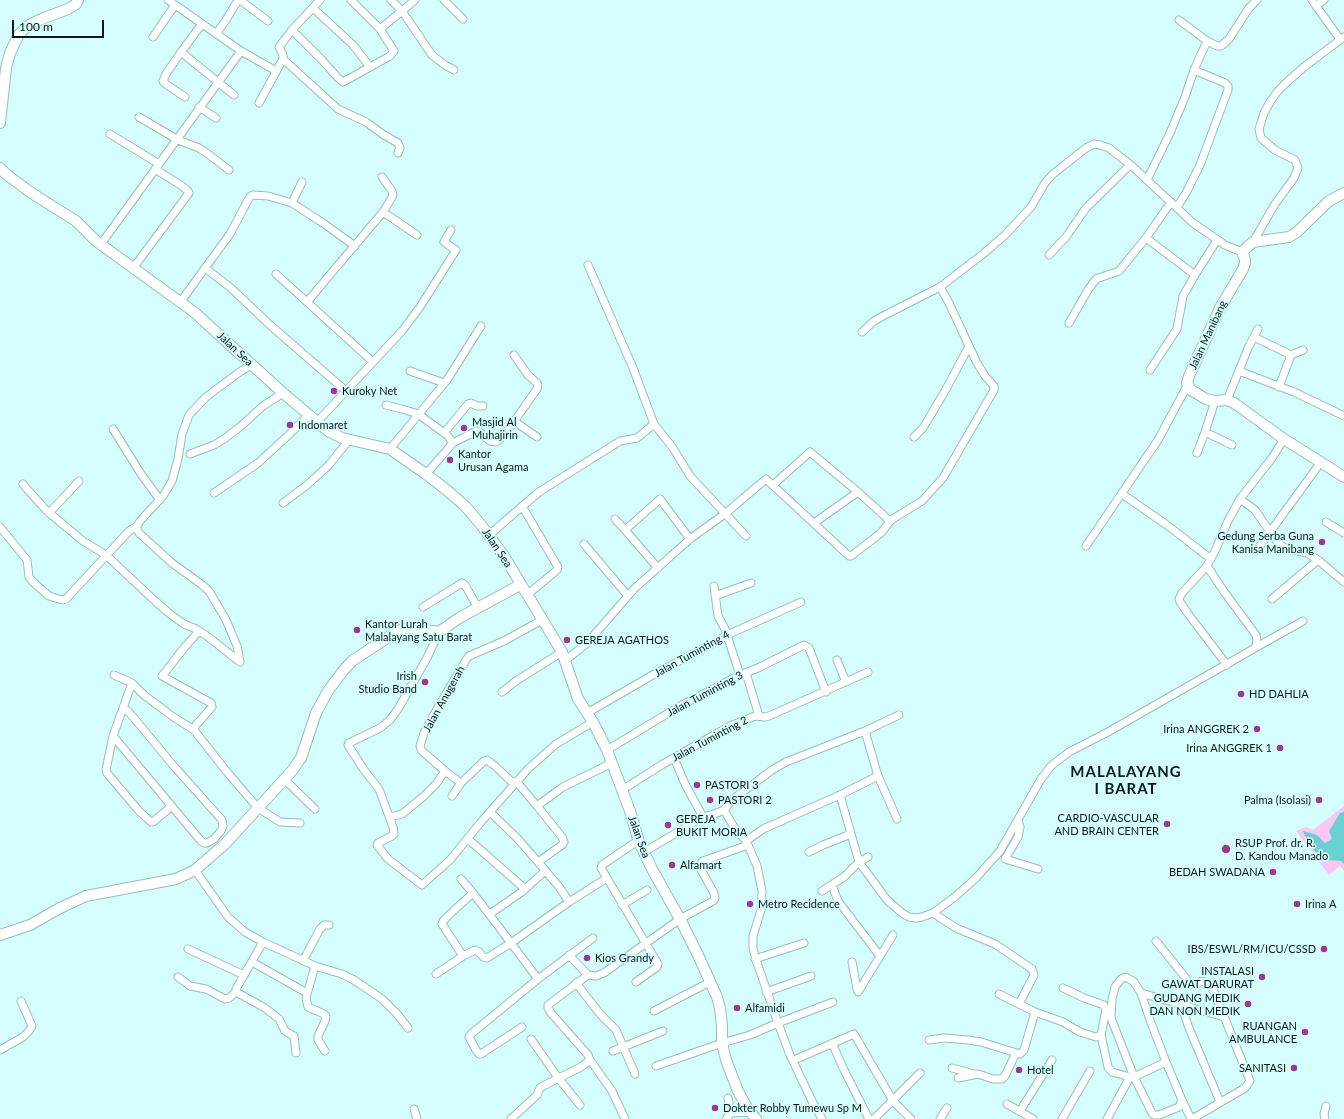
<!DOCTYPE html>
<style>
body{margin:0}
#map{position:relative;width:1344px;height:1119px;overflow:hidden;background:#d5fffe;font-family:Lato,sans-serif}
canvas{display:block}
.scale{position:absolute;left:12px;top:20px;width:92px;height:18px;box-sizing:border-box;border:2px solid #0a1919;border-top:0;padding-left:5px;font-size:12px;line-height:14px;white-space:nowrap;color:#0a1919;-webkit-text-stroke:3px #d5fffe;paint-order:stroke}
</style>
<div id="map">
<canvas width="1344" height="1119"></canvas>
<div class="scale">100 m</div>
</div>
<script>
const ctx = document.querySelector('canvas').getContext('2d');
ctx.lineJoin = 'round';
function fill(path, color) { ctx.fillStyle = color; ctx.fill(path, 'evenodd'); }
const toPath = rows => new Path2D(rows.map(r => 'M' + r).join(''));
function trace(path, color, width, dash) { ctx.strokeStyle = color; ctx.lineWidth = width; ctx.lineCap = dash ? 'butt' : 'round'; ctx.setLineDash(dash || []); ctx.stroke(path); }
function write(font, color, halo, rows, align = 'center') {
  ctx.font = font + ' Lato,sans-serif'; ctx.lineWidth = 3.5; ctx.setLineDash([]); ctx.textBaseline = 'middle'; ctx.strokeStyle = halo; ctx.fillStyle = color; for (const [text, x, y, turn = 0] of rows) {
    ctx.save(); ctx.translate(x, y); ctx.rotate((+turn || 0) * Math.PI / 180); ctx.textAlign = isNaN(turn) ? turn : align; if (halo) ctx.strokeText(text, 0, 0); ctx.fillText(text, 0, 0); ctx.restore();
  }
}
fill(toPath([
 [1344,806,1344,871,1340,866,1329,875,1296,831,1306,827,1313,830]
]), '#fbc6f4');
fill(toPath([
 [1344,812,1344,864,1341,861,1326,860,1318,855,1309,845,1303,831,1317,835,1325,843,1332,839,1329,831,1340,813]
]), '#6ad1d1');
const street = toPath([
 [240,0,268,21],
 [320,0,292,30,322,60,338,78,343,82,390,56,394,51,380,29,351,0],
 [415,0,402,11,432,55,445,65,454,70],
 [444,0,463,19],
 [1312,0,1316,6,1324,0],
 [1316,6,1340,39],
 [313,8,353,45,370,67],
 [1179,20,1207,41,1217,46,1221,46,1229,39,1249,8,1257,0],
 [202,24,181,52,234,95],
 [380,29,402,11,391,0],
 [216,34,226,20,238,0],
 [153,37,175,5],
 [241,51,276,71],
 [181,52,166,74,163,81,167,85,185,97],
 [283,59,338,109,366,122,384,135,398,143,400,148,398,153],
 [259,103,283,59,283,55,279,47,292,30],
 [199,107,216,118],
 [139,117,178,140,199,148,208,154,229,170],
 [110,134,159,164],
 [1147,180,1170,133,1185,97,1194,70,1207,41],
 [292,203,302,182],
 [1177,207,1186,193,1200,165,1228,90,1228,86,1225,83,1194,70],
 [383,212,417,235],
 [1146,238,1195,275],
 [1253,242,1275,204,1294,178,1298,168,1295,160,1275,150,1261,138,1259,129,1264,113,1270,102,1277,92,1288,81,1304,67,1344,37],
 [101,244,241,51,168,0],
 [1049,255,1066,237,1086,208,1130,165],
 [134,267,189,193,188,191,182,186,155,169],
 [205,268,231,288,270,325,346,391,317,422],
 [276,274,307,302],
 [940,287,983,254,1005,235,1031,207,1045,183,1053,174,1086,148,1094,144,1100,145,1109,148,1132,166,1193,223,1225,245,1242,252],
 [181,301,230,234,248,200,250,197,253,195,268,196,292,203,323,223,355,246],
 [1069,323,1088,290,1096,279,1119,271,1146,238,1171,202],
 [1254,337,1291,355],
 [373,362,307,302,383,212,391,199,393,195,392,191,382,177],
 [1150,370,1177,329,1183,296,1195,275,1217,240],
 [410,371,444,383],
 [1239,371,1294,392,1344,416],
 [1279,387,1291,355,1303,350],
 [346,391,402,331,420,307,456,250,444,242,451,230],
 [1227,400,1249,346,1258,329],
 [386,405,402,409,418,414,447,435,453,443,426,474],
 [514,421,537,437],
 [654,424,673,448,690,476,746,536],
 [113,429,141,474,160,500],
 [1205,432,1232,445],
 [444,433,468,404,471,403,477,406,483,406],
 [914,437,923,428,945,391,969,346],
 [1284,439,1272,458,1240,499,1255,510,1270,532,1321,462],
 [453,443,476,431,478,431,490,441,496,442,499,440,508,430,537,389,538,385,537,383,528,375,514,355],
 [390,449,447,380,481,326],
 [1197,453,1205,432,1215,401],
 [190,454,214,445,224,439,241,426,263,406,283,393],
 [23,484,27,489,47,511,83,541,106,555,155,601,170,614,184,624,196,629,207,636,240,662],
 [773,485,810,452,858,492],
 [214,493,258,463,294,430,308,415],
 [1122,494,1167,525,1211,559],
 [283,503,307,485,328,466,349,440],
 [522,506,558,567,557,570,527,595],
 [49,513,79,481],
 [615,519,625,530,660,499,690,539],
 [1326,522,1344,533],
 [814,523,858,492,890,521],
 [0,527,27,560,29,577,33,582,49,596,62,600,66,599,129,531,137,526],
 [625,530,658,568],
 [489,535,539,492,620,441,637,438,654,424,633,368,588,265],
 [584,544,628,596],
 [1086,546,1158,440,1187,386],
 [1257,550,1270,532,1280,545,1287,549,1307,553,1318,560,1344,582],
 [1207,566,1182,593,1179,599,1180,602,1189,615,1227,665],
 [714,586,718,616,725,629,740,675],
 [715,596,751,583],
 [1272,599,1318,560],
 [423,607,462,583,465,585,478,608],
 [199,631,184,648,162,676,211,703,212,707,196,725,194,730,227,772,258,808,280,822,300,823],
 [439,632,427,658,398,709,390,720,380,728,349,743,348,745,364,770,379,789,393,827,394,834,392,836,378,843,377,845,388,859,422,885,450,860,481,822,528,769,556,744,593,722],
 [1255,648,1303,621],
 [566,660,586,644,594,635,635,588,690,539,726,513,766,479,849,556,851,556,881,533,891,520,922,501,943,478,994,390,994,386,985,376,977,363,949,303,940,287,883,316,874,321,862,332],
 [837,660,846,682],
 [240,662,237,646,226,620,209,591,201,584,172,563,139,533,137,529,137,526,140,521,163,496,172,481,178,459,182,434,189,415,206,397,241,371,252,365],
 [746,673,759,716],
 [114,675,132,683,144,695,172,716,194,730],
 [502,692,516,681,562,652],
 [123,708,132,683],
 [587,713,658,672,716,642,727,635,801,602],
 [865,731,899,715],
 [113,736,201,841,204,843,207,843,214,839,221,831,223,826,222,820,172,764,129,712,123,708,113,736,106,770,107,773,139,811,151,822,153,822,172,806],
 [607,750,680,706,740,675,758,668,804,645,809,648,826,692],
 [674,758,685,784,703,817],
 [878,776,897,819],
 [285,780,315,809],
 [516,781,537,806],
 [514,784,495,766,487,760,484,761,461,783,445,771,430,758,421,750,420,746,424,733,437,709,466,660,469,656,504,641,542,620],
 [622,790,663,764,730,726,755,716,765,717,769,716,868,672],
 [840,795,859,862,868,857],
 [452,796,461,783],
 [724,810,734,827,746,841],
 [490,812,517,838,538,862,562,845,564,842,562,837,554,827,537,806,563,787,612,763],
 [390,817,402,814,423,797,436,784,445,771],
 [1018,820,1020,827,1018,837,1005,859,1038,869],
 [468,839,524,888,523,891,490,914],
 [748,845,757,866,762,891,761,910,753,936,753,948,756,960,778,1023,833,1002],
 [809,852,823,845,851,834],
 [538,862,560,888,569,902],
 [195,870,228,917,245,932,263,942,236,989,236,992,265,1008,279,1019,285,1031,294,1036,296,1053],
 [607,878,601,868,602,865,639,840],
 [832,885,838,901,880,956],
 [523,891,545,871],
 [822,891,844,877,859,862,887,900,902,913,909,917,916,918,922,917,933,913,956,896,976,878,1000,851,1041,779,1051,766,1069,752,1108,732,1255,648,1257,642,1256,635,1225,593,1207,566,1215,551,1228,521,1240,499],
 [473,893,511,943,569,902,607,878,658,964,657,967,636,982],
 [622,905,647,890],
 [933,913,956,928,995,944,1032,969,1034,975,1033,977,1019,1004],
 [1156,941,1189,982,1194,985,1202,981,1207,983,1213,989,1250,1081,1245,1088,1192,1119],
 [263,942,315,966,342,974,354,980,382,999,398,1015,408,1028],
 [188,949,244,975],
 [569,955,588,975],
 [463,956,475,950,479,952,483,957,487,958,511,943,538,979,593,938],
 [755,959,804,943],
 [303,961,320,929,324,925,329,925],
 [252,962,307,993],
 [852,962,857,989,858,992,893,935],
 [315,966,306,998,308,1007,324,1014,326,1016,325,1021,318,1036,318,1040,325,1051],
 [436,974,463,956,442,924,443,921,450,914,473,893,461,879],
 [178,977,190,986,206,989,225,999,229,998,236,992],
 [576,983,600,1014,616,1030,635,1074],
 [1063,988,1084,998,1104,1005,1106,1010,1101,1035],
 [766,992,811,976],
 [1141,993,1150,1020,1166,1062,1182,1100,1191,1119],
 [999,994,1035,1012,1063,1022,1080,1032,1096,1037,1101,1035,1108,1067,1112,1072,1130,1077,1134,1077,1166,1062],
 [1181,1004,1189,1028,1220,1102],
 [654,1011,710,982],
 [522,1027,481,1054,479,1054,476,1050,469,1037,471,1034,538,979],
 [531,1039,559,1079,580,1105],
 [929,1040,944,1038,968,1040,981,1042,1020,1054,1024,1050,1035,1012],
 [832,1043,844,1070,869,1119],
 [0,1050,23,1037,29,1031,32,1026,21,1001],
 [613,1051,663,1031],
 [590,1060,612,1091,625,1119],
 [794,1060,854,1034,893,1101,911,1119],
 [656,1066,722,1043,750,1035,778,1023,790,1055,812,1101,822,1119],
 [952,1068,974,1074],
 [958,1078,978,1074,993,1079,1002,1079,1005,1076,1016,1053],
 [728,1098,731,1113],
 [1182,1100,1179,1107,1159,1115,1154,1115,1152,1113,1134,1077,1111,1018,1112,999,1115,987,1121,979,1126,977,1134,982,1141,993,1224,1017],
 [1007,1104,1033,1119],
 [414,1109,417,1119],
 [1020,1111,1052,1060],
 [511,1119,537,1095,540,1088,543,1086,581,1067,590,1060,588,1055,551,1013,548,1008,548,1005,588,975,596,976,604,973,680,919,713,901,715,898,714,893,700,868,700,864,703,861,748,845,746,841,763,829,840,795,878,776,865,731,786,762,772,770,732,800,724,810,712,815,703,817,644,852],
 [726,1119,731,1113,750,1112],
 [874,1119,920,1073],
 [940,1119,947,1108],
 [1062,1119,1090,1071],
 [1107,1119,1130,1077],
 [1325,1119,1324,1114,1326,1106]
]);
const secondary = toPath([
 [0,123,6,68,10,53,18,36,24,29,31,24,44,18,68,9,76,4,78,0],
 [0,168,6,174,30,192,76,221,96,241,194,312,283,393,328,431,342,438,390,449,426,474,449,492,466,507,482,526,504,556,562,652,578,699,593,722,607,750,630,811,639,842,652,869,680,919,698,955,717,997,720,1008,722,1026,722,1043,726,1060,738,1091,746,1106,756,1119],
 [1344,193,1329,201,1297,232,1289,237,1253,242,1244,250,1242,252,1245,259,1245,263,1243,269,1220,308,1189,376,1187,383,1191,390,1206,399,1215,401,1227,400,1234,403,1284,439,1344,477],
 [0,935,30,925,60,908,86,896,176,879,195,870,225,844,291,772,301,758,316,713,328,691,343,671,352,661,396,632,403,629,410,628,439,632,459,618,520,585]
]);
trace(street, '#96bdbc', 9);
trace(secondary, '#96bdbc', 12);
trace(street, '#fff', 7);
trace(secondary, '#fff', 10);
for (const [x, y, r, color] of [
 [334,391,4,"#9e3598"],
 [290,425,4,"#9e3598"],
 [464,428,4,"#9e3598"],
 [450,460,4,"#9e3598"],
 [1322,542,4,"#9e3598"],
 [357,630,4,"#9e3598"],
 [567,640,4,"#9e3598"],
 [425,682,4,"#9e3598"],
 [1241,694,4,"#9e3598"],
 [1257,729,4,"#9e3598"],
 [1280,748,4,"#9e3598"],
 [697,785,4,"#9e3598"],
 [710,800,4,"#9e3598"],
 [1319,800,4,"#9e3598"],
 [1167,824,4,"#9e3598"],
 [668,825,4,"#9e3598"],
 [1226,849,5,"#9e3598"],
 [672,865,4,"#9e3598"],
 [1273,872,4,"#9e3598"],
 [750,904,4,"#9e3598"],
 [1297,904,4,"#9e3598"],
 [1324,949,4,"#9e3598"],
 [587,958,4,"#9e3598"],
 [1262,977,4,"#9e3598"],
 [1248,1004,4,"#9e3598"],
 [737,1008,4,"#9e3598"],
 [1305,1032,4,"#9e3598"],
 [1294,1068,4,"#9e3598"],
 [1019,1070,4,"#9e3598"],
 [715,1108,4,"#9e3598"]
]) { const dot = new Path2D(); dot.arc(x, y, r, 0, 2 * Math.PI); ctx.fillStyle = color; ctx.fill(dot); trace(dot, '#d5fffe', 1.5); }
write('11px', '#0a1919', '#d5fffe', [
 ["Jalan Manibang",1208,335,-65],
 ["Jalan Sea",235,349,43],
 ["Jalan Sea",497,548,56],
 ["Jalan Tuminting 4",692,654,-29],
 ["Jalan Tuminting 3",705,694,-28],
 ["Jalan Anugerah",444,699,-61],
 ["Jalan Tuminting 2",710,739,-28],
 ["Jalan Sea",639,837,70]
]);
write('11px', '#0a1919', '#d5fffe', [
 ["Kuroky Net",342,391],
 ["Masjid Al",472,422],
 ["Muhajirin",472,435],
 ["Indomaret",298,425],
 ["Kantor",458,454],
 ["Urusan Agama",458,467],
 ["Gedung Serba Guna",1314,536,"right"],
 ["Kanisa Manibang",1314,549,"right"],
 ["Kantor Lurah",365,624],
 ["Malalayang Satu Barat",365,637],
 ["GEREJA AGATHOS",575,640],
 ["Irish",417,676,"right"],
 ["Studio Band",417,689,"right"],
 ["HD DAHLIA",1249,694],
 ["Irina ANGGREK 2",1249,729,"right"],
 ["Irina ANGGREK 1",1272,748,"right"],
 ["PASTORI 3",705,785],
 ["PASTORI 2",718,800],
 ["Palma (Isolasi)",1311,800,"right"],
 ["CARDIO-VASCULAR",1159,818,"right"],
 ["AND BRAIN CENTER",1159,831,"right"],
 ["GEREJA",676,819],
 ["BUKIT MORIA",676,832],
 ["RSUP Prof. dr. R.",1235,843],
 ["D. Kandou Manado",1235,856],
 ["Alfamart",680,865],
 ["BEDAH SWADANA",1265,872,"right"],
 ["Metro Recidence",758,904],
 ["Irina A",1305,904],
 ["IBS/ESWL/RM/ICU/CSSD",1316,949,"right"],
 ["Kios Grandy",595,958],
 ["INSTALASI",1254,971,"right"],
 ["GAWAT DARURAT",1254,984,"right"],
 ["GUDANG MEDIK",1240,998,"right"],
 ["DAN NON MEDIK",1240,1011,"right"],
 ["Alfamidi",745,1008],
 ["RUANGAN",1297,1026,"right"],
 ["AMBULANCE",1297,1039,"right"],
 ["SANITASI",1286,1068,"right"],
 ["Hotel",1027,1070],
 ["Dokter Robby Tumewu Sp M",723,1108]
], 'left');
ctx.letterSpacing = '1px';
write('bold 15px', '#0a1919', '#d5fffe', [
 ["MALALAYANG",1126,772],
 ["I BARAT",1126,789]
]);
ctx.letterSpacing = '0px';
</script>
